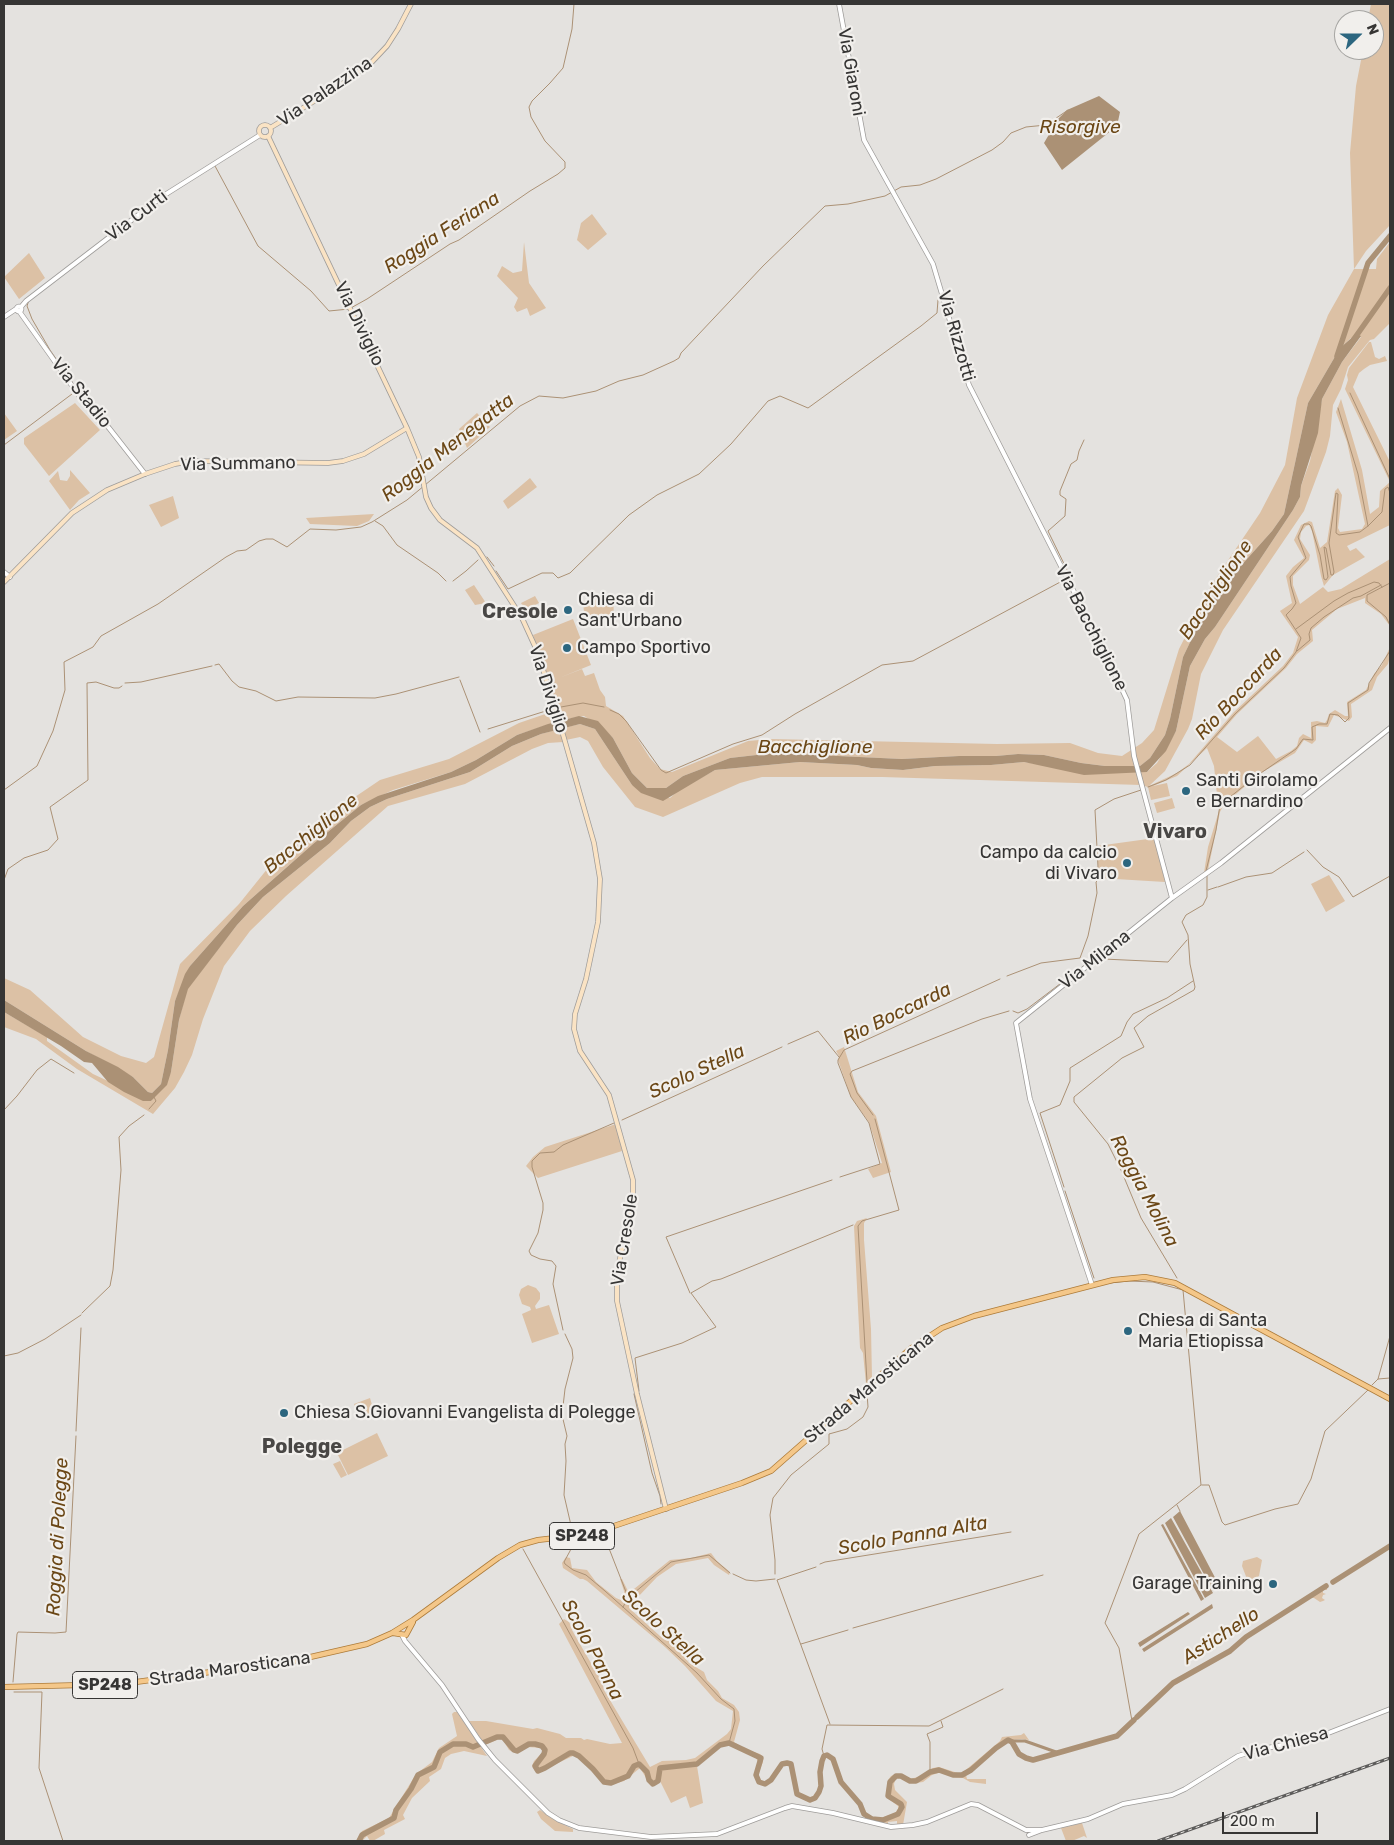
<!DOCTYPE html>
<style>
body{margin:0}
#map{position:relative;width:1394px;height:1845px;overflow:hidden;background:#e4e2df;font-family:Rubik,sans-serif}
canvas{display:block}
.frame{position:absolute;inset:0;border:5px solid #363534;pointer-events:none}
.north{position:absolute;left:1334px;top:10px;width:50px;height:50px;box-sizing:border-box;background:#f1efec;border:1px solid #a6a5a2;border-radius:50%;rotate:68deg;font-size:14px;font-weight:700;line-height:20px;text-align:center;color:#363534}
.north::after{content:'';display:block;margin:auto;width:18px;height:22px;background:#2c667f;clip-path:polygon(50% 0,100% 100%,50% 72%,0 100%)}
.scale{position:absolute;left:1222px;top:1812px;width:96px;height:22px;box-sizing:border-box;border:2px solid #363534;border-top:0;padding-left:6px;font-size:15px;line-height:18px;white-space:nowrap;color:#363534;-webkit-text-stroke:4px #f1efec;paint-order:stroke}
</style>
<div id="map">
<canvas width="1394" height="1845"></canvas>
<div class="frame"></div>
<div class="north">N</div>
<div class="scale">200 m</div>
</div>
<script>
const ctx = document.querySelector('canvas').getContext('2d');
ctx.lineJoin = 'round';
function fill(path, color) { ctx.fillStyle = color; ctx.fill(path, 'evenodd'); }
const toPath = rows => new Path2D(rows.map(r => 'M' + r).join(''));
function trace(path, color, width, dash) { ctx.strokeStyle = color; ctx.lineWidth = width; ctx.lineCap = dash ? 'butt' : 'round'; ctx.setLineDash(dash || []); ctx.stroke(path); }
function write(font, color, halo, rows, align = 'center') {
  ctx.font = font + ' Rubik,sans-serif'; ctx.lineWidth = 4.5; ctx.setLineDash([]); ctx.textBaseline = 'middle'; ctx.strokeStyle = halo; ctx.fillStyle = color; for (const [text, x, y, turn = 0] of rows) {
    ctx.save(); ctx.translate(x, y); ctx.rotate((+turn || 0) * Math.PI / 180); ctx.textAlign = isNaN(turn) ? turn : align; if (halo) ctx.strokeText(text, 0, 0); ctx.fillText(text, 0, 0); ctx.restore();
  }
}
fill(toPath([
 [1371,4,1390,4,1390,225,1366,251,1354,269,1376,269,1377,259,1390,242,1390,323,1374,339,1370,340,1348,367,1341,389,1333,405,1330,436,1326,452,1304,511,1223,630,1201,674,1192,719,1188,729,1165,771,1149,786,1177,773,1189,764,1234,712,1283,666,1293,653,1298,637,1280,611,1292,603,1286,576,1293,567,1304,558,1294,540,1301,525,1309,521,1312,522,1320,548,1327,542,1335,491,1338,488,1342,495,1338,528,1340,532,1362,529,1365,524,1347,442,1336,412,1341,399,1362,470,1370,514,1379,507,1380,491,1390,482,1345,389,1348,380,1347,375,1349,368,1369,342,1371,342,1375,357,1379,359,1385,356,1387,361,1370,365,1364,369,1359,373,1353,387,1390,462,1390,525,1347,546,1350,551,1356,548,1365,557,1333,575,1324,586,1321,576,1312,531,1309,525,1306,526,1301,532,1300,539,1310,555,1309,560,1293,576,1293,585,1300,604,1323,587,1328,592,1341,589,1390,559,1390,626,1381,614,1365,603,1365,598,1337,609,1312,630,1313,641,1297,654,1286,668,1237,714,1217,737,1237,752,1258,736,1276,759,1291,751,1297,746,1299,738,1303,734,1311,738,1311,722,1317,721,1325,723,1327,720,1329,714,1335,710,1345,716,1348,716,1347,702,1366,690,1374,674,1382,665,1390,647,1390,656,1388,664,1377,677,1372,690,1351,704,1352,717,1349,721,1334,715,1328,727,1316,726,1316,740,1312,744,1304,740,1295,753,1261,773,1224,804,1220,812,1208,870,1204,873,1208,847,1222,801,1217,795,1214,766,1207,748,1177,776,1153,786,1167,783,1170,796,1151,800,1148,787,1141,785,882,777,762,777,740,783,663,817,635,807,603,767,588,741,580,737,566,740,563,728,580,724,595,729,632,785,670,798,679,790,715,770,800,762,857,765,871,768,903,770,935,766,991,765,1024,762,1043,765,1147,772,1157,763,1176,731,1190,666,1205,639,1215,627,1293,510,1300,497,1301,486,1310,461,1322,399,1342,362,1361,337,1351,338,1340,348,1308,403,1284,514,1272,531,1221,588,1204,613,1183,657,1170,719,1165,735,1150,758,1140,766,1105,766,1081,763,1044,755,1018,754,996,756,959,756,902,759,774,753,730,758,683,776,666,788,647,788,632,773,613,738,605,730,584,716,561,720,533,635,573,619,591,665,559,678,582,669,585,676,594,673,600,690,605,697,606,706,623,716,650,758,660,769,672,772,748,741,770,739,997,744,1070,743,1098,753,1122,756,1142,743,1154,730,1179,649,1212,584,1260,513,1285,465,1297,398,1328,315,1354,269,1350,153,1356,86,1363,50,1374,50,1374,20,1368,20],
 [592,214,607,234,588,250,577,240,581,223],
 [524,242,529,283,546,308,530,316,527,308,517,312,514,307,518,298,497,276,502,266,513,273,522,271],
 [29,253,45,278,19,299,4,277],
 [75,403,100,430,49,476,24,444,24,438],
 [4,413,17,431,4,440],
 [477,413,490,427,467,448,459,429],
 [70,470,90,493,79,500,70,510,49,481,58,471,60,480,67,481,70,476],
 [530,478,537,487,508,509,503,501],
 [173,496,179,518,161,527,149,505],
 [374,514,369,521,357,526,310,524,306,518],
 [474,585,486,603,475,605,465,590],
 [535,596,539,603,525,610,521,603],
 [613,599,614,615,601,616,602,623,585,624,583,601],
 [554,711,556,722,517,735,476,760,451,772,393,790,361,805,313,844,243,906,190,966,175,1001,168,1050,161,1084,152,1093,148,1092,133,1077,86,1051,4,1000,4,978,30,990,83,1037,121,1056,146,1063,154,1057,180,964,239,904,272,863,352,799,380,780,449,759,519,723],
 [559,729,563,742,548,743,532,749,465,784,388,806,286,896,250,931,224,966,203,1019,192,1055,184,1072,175,1088,153,1114,77,1069,36,1039,4,1027,4,1012,47,1037,47,1041,93,1074,151,1101,171,1072,179,1020,187,989,237,925,263,897,330,843,351,821,370,807,387,799,470,772,512,746,541,734],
 [1172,798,1175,808,1157,813,1154,803],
 [1155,838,1165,882,1099,878,1097,846],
 [1329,875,1345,901,1326,912,1311,884],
 [844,1047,858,1092,876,1116,891,1172,873,1178,868,1169,882,1163,869,1122,851,1097,838,1060,839,1056,836,1051],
 [616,1124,622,1151,538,1178,526,1166,533,1157,545,1147],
 [867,1218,864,1223,864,1240,871,1329,872,1378,866,1384,863,1353,860,1348,854,1226,857,1221],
 [528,1285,536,1288,540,1293,540,1299,535,1306,536,1309,549,1305,559,1334,532,1343,522,1314,531,1310,530,1307,522,1304,519,1295,521,1289],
 [370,1398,374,1412,360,1418,354,1404],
 [377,1433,388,1456,348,1475,337,1453],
 [340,1461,347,1475,341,1478,333,1464],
 [711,1553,717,1561,730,1572,729,1575,714,1565,708,1558,676,1564,657,1577,637,1598,632,1599,629,1608,660,1636,675,1645,689,1663,704,1672,707,1680,718,1691,722,1698,734,1705,739,1712,740,1720,734,1742,745,1749,760,1754,763,1757,763,1762,757,1777,761,1782,766,1781,768,1784,757,1783,755,1775,758,1762,756,1758,730,1744,726,1744,718,1748,697,1766,703,1803,690,1808,686,1796,671,1803,660,1781,651,1786,640,1768,624,1781,614,1784,606,1784,603,1783,597,1774,583,1760,575,1755,539,1772,535,1771,532,1766,534,1761,543,1752,542,1748,527,1747,515,1753,509,1750,503,1740,499,1739,485,1745,469,1721,486,1721,533,1729,537,1728,560,1734,566,1738,581,1738,584,1740,587,1739,610,1744,622,1743,559,1624,564,1619,569,1622,571,1626,575,1624,576,1628,572,1630,577,1639,602,1682,604,1690,626,1727,650,1767,662,1761,686,1760,695,1758,727,1734,731,1729,733,1711,716,1701,685,1666,665,1647,587,1581,583,1579,580,1579,563,1568,562,1563,566,1557,570,1558,572,1568,587,1570,596,1582,616,1598,623,1601,625,1597,624,1591,620,1579,622,1579,629,1593,670,1560,691,1558],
 [1257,1557,1262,1560,1259,1576,1251,1581,1247,1579,1242,1566,1243,1561],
 [1327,1586,1327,1590,1323,1590,1323,1593,1326,1594,1323,1595,1322,1598,1325,1600,1323,1601,1320,1602,1314,1598,1308,1598],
 [454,1712,457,1712,487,1756,464,1751,451,1754,445,1758,441,1769,429,1777,430,1781,412,1798,403,1815,405,1819,384,1830,385,1834,373,1841,370,1841,367,1836,362,1841,356,1841,362,1831,389,1818,416,1774,432,1762,439,1748,457,1736,452,1714],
 [1024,1733,1029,1740,1022,1739,1010,1740,1011,1743,1007,1743,1001,1746,966,1775,967,1779,986,1779,986,1784,970,1782,963,1778,952,1777,941,1772,932,1775,923,1782,916,1783,909,1783,899,1777,896,1778,894,1784,895,1790,907,1802,903,1825,897,1825,897,1821,888,1822,888,1824,878,1822,864,1815,864,1809,868,1815,875,1818,881,1818,895,1813,898,1809,898,1806,890,1800,886,1794,888,1780,891,1776,896,1774,902,1774,911,1779,920,1776,933,1768,939,1767,961,1774,1000,1741,1002,1737,1021,1735],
 [540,1810,558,1822,573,1829,573,1832,555,1831,541,1819,537,1812],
 [1082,1823,1087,1838,1084,1836,1072,1841,1066,1841,1061,1828]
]), '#dcc1a5');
fill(toPath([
 [1099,96,1120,112,1117,126,1062,170,1044,143,1058,119,1067,110],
 [1356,334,1361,336,1342,362,1322,399,1318,433,1301,486,1300,497,1293,510,1215,627,1205,639,1190,666,1176,731,1166,751,1147,772,1084,775,1024,762,991,765,935,766,903,770,871,768,857,765,800,762,715,770,663,801,641,793,632,785,595,729,580,724,541,734,512,746,470,772,387,799,370,807,351,821,330,843,263,897,237,925,188,989,179,1020,171,1072,167,1085,151,1101,143,1101,124,1092,108,1082,92,1063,84,1062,61,1046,4,1012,4,1000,86,1051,118,1067,133,1077,148,1092,152,1093,161,1084,168,1050,175,1001,185,974,190,966,243,906,313,844,361,805,378,796,451,772,476,760,517,735,548,724,579,716,598,721,613,738,632,773,647,788,666,788,683,776,730,758,774,753,902,759,959,756,996,756,1018,754,1044,755,1081,763,1105,766,1140,766,1150,758,1165,735,1170,719,1183,657,1204,613,1221,588,1272,531,1284,514,1308,403,1340,348],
 [1180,1511,1220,1587,1213,1591,1173,1517],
 [1171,1518,1213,1593,1205,1598,1165,1523],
 [1163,1524,1204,1599,1201,1601,1161,1525],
 [1212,1604,1213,1608,1144,1652,1142,1649],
 [1188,1612,1190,1614,1140,1647,1138,1643]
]), '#ab9175');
trace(toPath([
 [215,166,258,246,311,291,329,311,349,309,367,299,450,244,459,240,530,191,558,174,565,168,565,162,545,141,531,117,529,107,532,101,550,83,563,68,572,29,574,4],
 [158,202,171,193],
 [29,300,27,306,32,319,50,350,77,389],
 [1350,393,1390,479],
 [1338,408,1358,474,1368,526],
 [4,445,72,394],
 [375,521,383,526,397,545,438,573,446,581],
 [487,557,494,566],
 [496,571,508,589,542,573,553,573,558,578,570,573,629,515,657,495,699,474,731,444,768,401,780,396,808,408,921,326,937,313,938,300],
 [1070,576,1048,531,1065,516,1066,499,1060,495,1060,491,1071,464,1077,460,1079,451,1084,440],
 [453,581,466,571,478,560],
 [1390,583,1367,595,1367,601,1386,617,1390,625],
 [1296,629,1334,601,1348,593,1374,582,1379,583,1382,587],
 [1297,651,1310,640,1309,634,1311,628,1324,617,1353,598,1361,596,1381,585],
 [215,665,219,664,232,681,239,687,256,691,276,701,298,697,375,698,396,694,459,677],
 [460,680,480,732],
 [125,683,141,682,212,666],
 [561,707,583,703,604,707],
 [610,710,619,714,626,721,661,770,666,773,733,744,762,735,795,714,882,665,913,661,1064,580],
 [488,729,549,710],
 [1148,787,1166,780,1190,765,1235,714,1284,668,1296,652,1301,638,1286,615,1292,609,1296,603,1291,586,1290,577,1306,558,1298,537,1304,524,1309,524,1311,526,1320,555,1324,579,1326,580,1328,577,1324,547,1326,548,1331,575,1333,575,1334,572,1329,543,1336,493,1338,494,1336,533,1339,535,1360,532,1368,526,1382,512,1385,489,1388,487,1390,493],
 [4,790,37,766,53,731,65,690,64,662,93,647,101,636,158,604,226,557,237,551,246,550,259,541,266,539,273,539,287,547,310,529,336,530,361,527,372,522,407,500,520,406,539,396,563,398,596,391,619,381,643,375,674,361,679,358,681,353,763,266,825,206,848,204,885,196,901,187,920,185,936,179,992,150,1003,142,1011,133,1026,127,1046,125,1068,110],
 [1307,850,1323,867,1339,877,1353,897,1390,876],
 [1206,871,1216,830,1220,805,1255,777,1296,749,1303,739,1313,740,1312,727,1319,724,1327,724,1330,714,1338,715,1345,722,1349,718,1348,703,1368,690,1369,683,1390,651],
 [4,880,8,869,24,858,48,850,58,839,50,807,88,780,87,683,96,682,114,688,119,688,122,686],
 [1218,887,1246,877,1272,873,1304,852],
 [1208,890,1217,887],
 [1103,959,1168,962,1187,940],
 [1007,976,1041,963,1080,958,1088,936,1097,893,1096,882,1098,880,1098,867,1095,810,1114,799,1141,790],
 [1013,1011,1018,1013,1027,1009,1094,958],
 [788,1044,818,1031,839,1057],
 [149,1109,156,1101,154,1097],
 [4,1110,17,1096,37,1070,51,1059,74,1073],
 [873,1115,857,1093,850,1074,852,1071,982,1019,1009,1011],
 [622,1120,782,1047],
 [840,1177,880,1164,869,1123,851,1097,838,1063,838,1060,844,1050,1000,979],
 [1064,1187,1040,1113,1060,1105,1070,1081,1070,1068,1121,1036,1127,1022,1133,1014,1167,998,1193,981],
 [1065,1191,1094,1278],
 [1390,1249,1390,1250],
 [1177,1278,1141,1218,1121,1170,1108,1144,1074,1102,1074,1097,1122,1058,1144,1047,1134,1028,1148,1016,1194,990,1195,987,1190,964,1188,935,1182,922,1186,915,1203,905,1207,897,1207,876],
 [1110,1283,1129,1281,1153,1282,1183,1290,1201,1485],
 [690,1293,666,1237,832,1180],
 [82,1313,110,1286,113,1270,121,1170,119,1137,129,1126,144,1115],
 [563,1330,553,1284,556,1266,552,1261,540,1259,531,1255,529,1251,538,1233,543,1210,543,1203,532,1167,532,1161,540,1153,554,1152,563,1145,614,1123],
 [565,1334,572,1349,573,1358,565,1389,562,1415,567,1436,565,1444,566,1461,564,1495,573,1534],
 [4,1356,18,1353,45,1339,81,1315],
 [1378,1379,1390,1336],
 [867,1382,858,1226,862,1221,899,1210,875,1119],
 [1372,1385,1378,1379,1390,1378],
 [639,1391,635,1358,682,1343,716,1327,691,1293,712,1281,721,1279,853,1225],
 [634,1394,652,1473,660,1496,661,1504],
 [76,1431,81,1328],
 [1202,1485,1209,1485,1222,1522,1225,1525,1275,1509,1298,1504,1311,1479,1325,1431,1368,1390],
 [1177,1505,1180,1511],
 [603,1533,628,1597],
 [574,1541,570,1551,564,1562,565,1564,573,1570,586,1575,605,1591,697,1673,721,1699,734,1709,735,1721,729,1743],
 [523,1549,633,1748,639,1764],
 [820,1564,825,1562,1011,1532],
 [816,1567,777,1580,830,1724],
 [733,1574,746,1580,756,1581,775,1579],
 [775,1574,775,1560,770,1515,773,1498,791,1475,829,1444,829,1434,847,1429,863,1417,868,1407,867,1393],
 [623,1607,628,1598,671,1562,709,1555,730,1573],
 [853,1628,1043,1575],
 [801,1644,848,1630],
 [13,1682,17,1634,18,1632,55,1633,66,1632,76,1436],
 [14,1692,42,1692,39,1768,63,1841],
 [1132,1721,1119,1648,1105,1623,1139,1534,1201,1485],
 [824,1756,822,1749,827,1725,929,1726,1003,1689],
 [930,1773,930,1742,927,1734,943,1727,941,1721]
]), '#ab9175', 1);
trace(toPath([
 [1010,1741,1025,1741,1056,1752]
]), '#ab9175', 3);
trace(toPath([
 [1354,339,1390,288],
 [1337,356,1368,263,1390,236],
 [1333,1582,1390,1546],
 [1137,1717,1173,1683,1230,1651,1246,1637,1326,1586],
 [359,1841,362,1835,394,1818,396,1810,411,1789,418,1775,434,1767,440,1752,453,1744,466,1744,473,1747,497,1737,503,1737,514,1750,517,1751,529,1744,535,1744,542,1746,545,1750,544,1754,535,1766,538,1771,545,1768,570,1753,573,1753,579,1756,593,1769,604,1782,611,1783,628,1776,634,1766,639,1764,647,1772,649,1780,653,1784,658,1781,660,1768,697,1764,720,1745,729,1743,761,1758,756,1775,759,1782,765,1784,771,1780,782,1764,787,1763,791,1764,797,1794,810,1800,815,1798,819,1792,821,1786,820,1772,822,1761,824,1756,827,1755,833,1759,841,1782,860,1804,864,1814,872,1819,883,1820,898,1814,902,1807,901,1804,888,1796,890,1782,896,1776,901,1776,910,1781,916,1781,930,1772,939,1770,953,1775,962,1775,971,1770,996,1748,1008,1740,1012,1742,1019,1754,1026,1758,1033,1760,1117,1736,1134,1720]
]), '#ab9175', 5.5);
const tertiary = toPath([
 [839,4,864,140,933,264,969,385,1103,649,1127,700,1134,756,1172,898],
 '16.5 309a2.5 2.5 0 1 1 5 0a2.5 2.5 0 1 1-5 0Z',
 [21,307,26,301,163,196,260,135],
 [19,311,80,397,109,428,145,474],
 [4,317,16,309],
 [4,572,10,577],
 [1092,1285,1030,1099,1016,1023,1172,898,1221,863,1390,728],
 [402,1635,405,1641,442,1685,478,1739,495,1760,548,1813,559,1820,579,1828,651,1837,717,1834,785,1808,792,1806,833,1813,891,1827,913,1825,927,1822,971,1804,978,1805,1026,1830,1042,1830],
 [1029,1835,1042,1830,1088,1819,1123,1804,1172,1795,1185,1789,1238,1756,1257,1750,1313,1739,1390,1709]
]);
const secondary = toPath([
 '259 131a6 6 0 1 1 12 0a6 6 0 1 1-12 0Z',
 [270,128,339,86,371,63,387,46,398,29,411,4],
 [268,136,407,428,419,457,426,497,431,508,440,520,477,548,522,618,538,653,564,738,594,843,600,879,598,922,586,979,575,1014,574,1029,580,1051,609,1095,633,1180,633,1198,617,1272,617,1301,637,1394,666,1509],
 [4,582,72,513,107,490,145,474,175,464,192,461,328,463,343,461,364,454,407,428]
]);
const primary = toPath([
 [393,1633,406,1635,413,1622],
 [4,1687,121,1684,293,1661,367,1644,392,1633,413,1620,498,1558,520,1545,538,1540,590,1534,742,1483,771,1471,910,1349,942,1328,974,1316,1113,1280,1145,1277,1175,1283,1390,1399]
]);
trace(tertiary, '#9e9c9a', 5.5);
trace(secondary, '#9e9c9a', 5.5);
trace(primary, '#ad7b39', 6);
trace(tertiary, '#fff', 4);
trace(secondary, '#fae3c4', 4);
trace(primary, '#f4c789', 4.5);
const rail = toPath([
 [1158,1841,1390,1758]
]);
trace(rail, '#5d5c5b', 3);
trace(rail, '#f1efec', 1, [4]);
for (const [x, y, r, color] of [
 [568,610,5,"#2c667f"],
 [567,648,5,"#2c667f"],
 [1186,791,5,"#2c667f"],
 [1127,863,5,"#2c667f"],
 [1128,1331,5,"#2c667f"],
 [284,1413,5,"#2c667f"],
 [1273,1584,5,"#2c667f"]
]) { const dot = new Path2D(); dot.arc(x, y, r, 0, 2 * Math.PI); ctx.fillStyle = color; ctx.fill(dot); trace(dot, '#f1efec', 2); }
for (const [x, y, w] of [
 [582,1536,65],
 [105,1685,65]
]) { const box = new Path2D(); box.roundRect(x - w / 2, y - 13.5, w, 27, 4); ctx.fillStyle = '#f1efec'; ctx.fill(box); trace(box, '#363534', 1); }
write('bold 16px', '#363534', null, [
 ["SP248",582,1536],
 ["SP248",105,1685]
]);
write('18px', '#363534', '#f1efec', [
 ["Via Giaroni",851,72,80],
 ["Via Palazzina",325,92,-34],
 ["Via Curti",137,216,-37],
 ["Via Diviglio",359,324,64],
 ["Via Rizzotti",956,336,74],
 ["Via Stadio",81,393,51],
 ["Via Summano",238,464,-1],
 ["Via Bacchiglione",1091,628,63],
 ["Via Diviglio",548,689,72],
 ["Via Milana",1095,960,-38],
 ["Via Cresole",625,1240,-81],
 ["Strada Marosticana",869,1388,-40],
 ["Strada Marosticana",230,1669,-8],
 ["Via Chiesa",1286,1744,-15]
]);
write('18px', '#363534', '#f1efec', [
 ["Chiesa di",578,600],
 ["Sant'Urbano",578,621],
 ["Campo Sportivo",577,648],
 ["Santi Girolamo",1196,781],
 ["e Bernardino",1196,802],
 ["Campo da calcio",1117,853,"right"],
 ["di Vivaro",1117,874,"right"],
 ["Chiesa di Santa",1138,1321],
 ["Maria Etiopissa",1138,1342],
 ["Chiesa S.Giovanni Evangelista di Polegge",294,1413],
 ["Garage Training",1263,1584,"right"]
], 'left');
write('italic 19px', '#6b4716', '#f1efec', [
 ["Risorgive",1080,128],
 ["Roggia Feriana",442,233,-33],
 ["Roggia Menegatta",448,448,-38],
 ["Bacchiglione",1216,590,-56],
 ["Rio Boccarda",1239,694,-47],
 ["Bacchiglione",815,748],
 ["Bacchiglione",311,834,-39],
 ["Rio Boccarda",897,1014,-26],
 ["Scolo Stella",697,1072,-25],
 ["Roggia Molina",1144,1191,62],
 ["Scolo Panna Alta",913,1536,-10],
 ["Roggia di Polegge",58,1537,-87],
 ["Scolo Stella",663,1628,42],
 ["Astichello",1221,1636,-33],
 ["Scolo Panna",592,1650,62]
]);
write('bold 20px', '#494745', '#f1efec', [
 ["Cresole",520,612],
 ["Vivaro",1175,832],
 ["Polegge",302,1447]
]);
</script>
